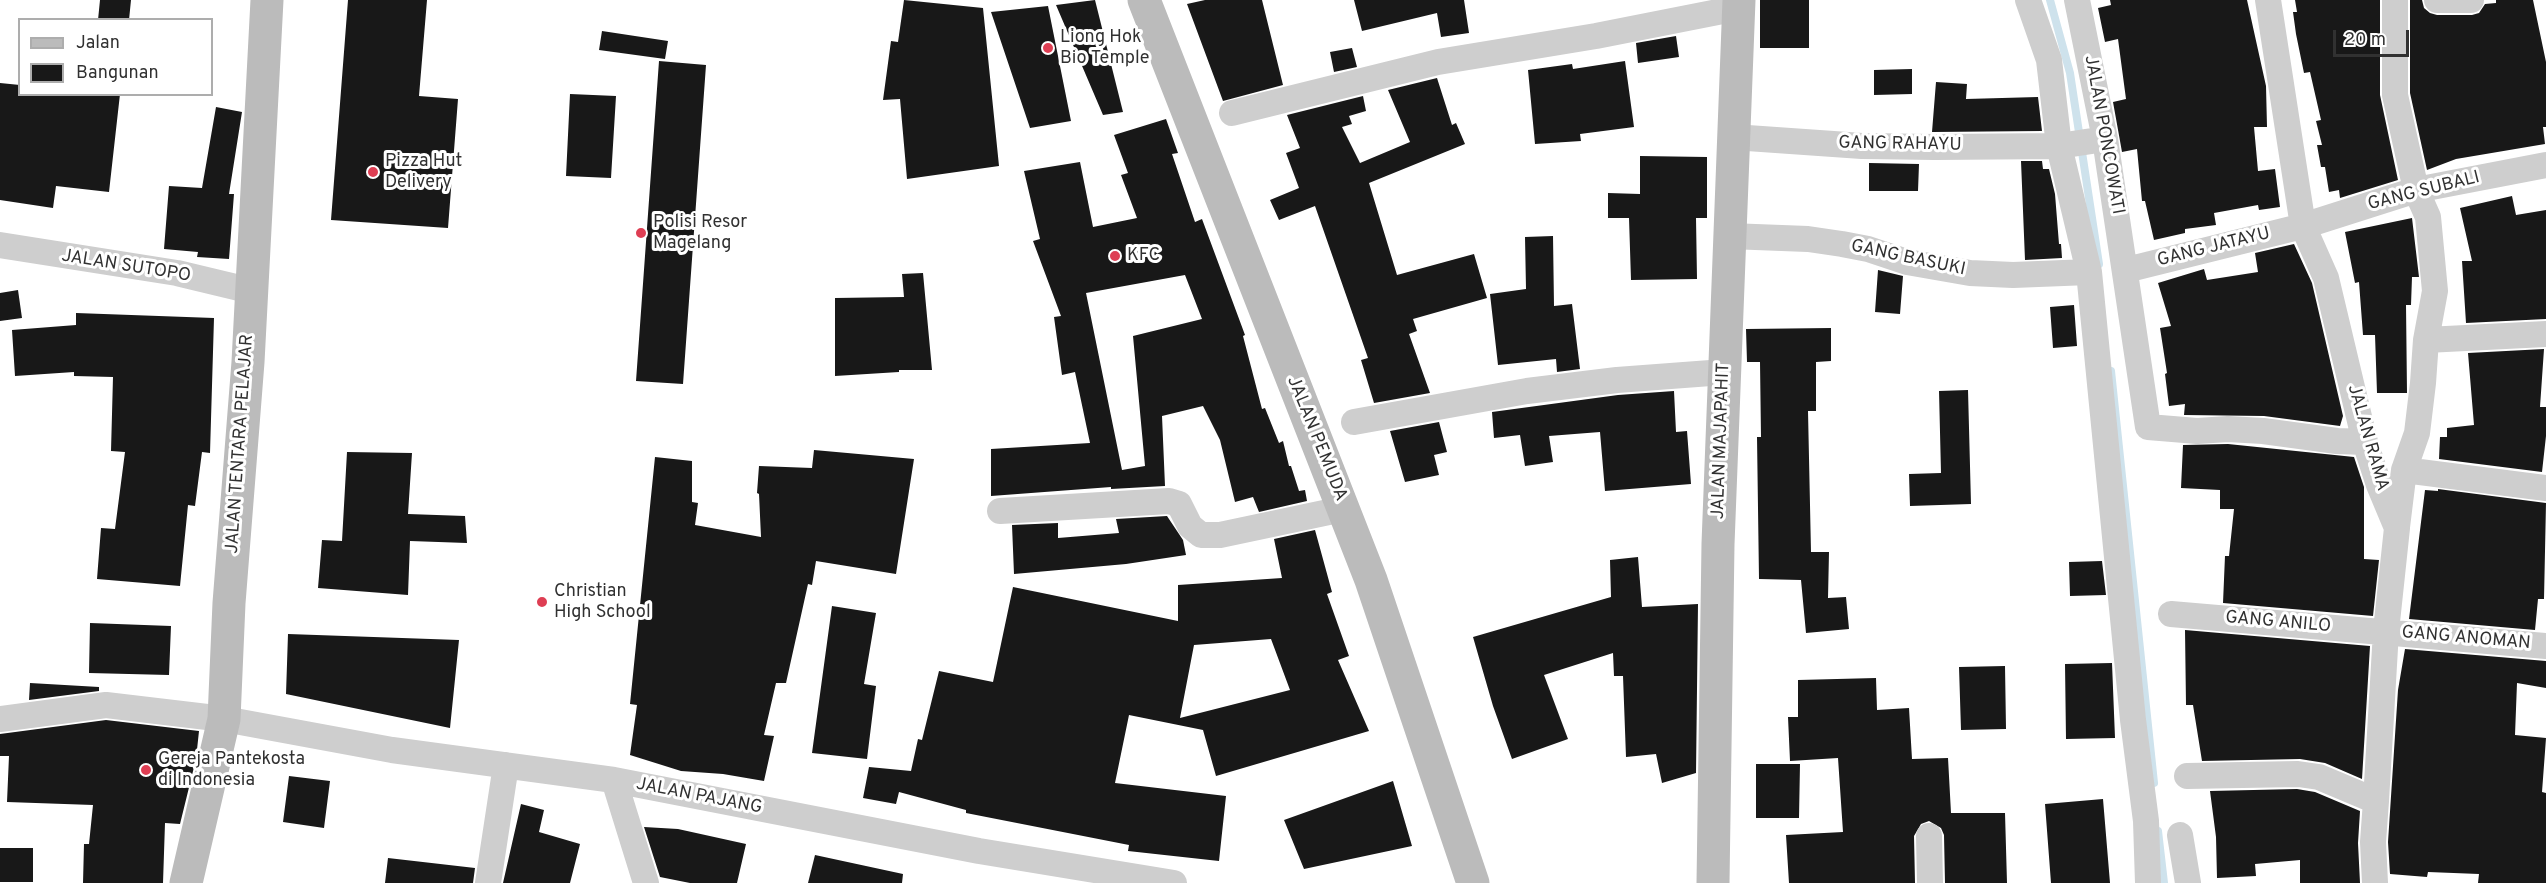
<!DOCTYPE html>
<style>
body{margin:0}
#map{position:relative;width:2546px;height:883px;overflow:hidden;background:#fff;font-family:Overpass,sans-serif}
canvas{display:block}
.legend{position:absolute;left:18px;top:18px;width:195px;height:78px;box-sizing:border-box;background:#fff;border:2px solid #adadad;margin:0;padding:8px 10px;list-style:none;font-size:18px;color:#313131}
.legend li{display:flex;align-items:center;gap:12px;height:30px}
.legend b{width:30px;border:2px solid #adadad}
.scale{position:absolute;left:2333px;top:30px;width:76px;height:27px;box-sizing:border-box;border:3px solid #313131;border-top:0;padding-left:8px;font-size:18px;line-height:21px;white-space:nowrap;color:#313131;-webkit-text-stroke:4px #fff;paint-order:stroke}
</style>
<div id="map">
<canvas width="2546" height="883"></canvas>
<ul class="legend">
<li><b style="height:8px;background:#bbb"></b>Jalan</li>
<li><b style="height:16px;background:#181818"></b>Bangunan</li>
</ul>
<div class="scale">20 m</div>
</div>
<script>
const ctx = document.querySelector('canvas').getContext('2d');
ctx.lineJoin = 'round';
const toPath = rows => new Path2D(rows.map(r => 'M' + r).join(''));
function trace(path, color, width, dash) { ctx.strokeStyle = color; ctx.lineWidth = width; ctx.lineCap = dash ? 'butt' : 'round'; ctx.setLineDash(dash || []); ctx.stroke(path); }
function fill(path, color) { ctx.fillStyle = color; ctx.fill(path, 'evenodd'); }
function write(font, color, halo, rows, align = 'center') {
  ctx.font = font + ' Overpass,sans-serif'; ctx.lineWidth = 6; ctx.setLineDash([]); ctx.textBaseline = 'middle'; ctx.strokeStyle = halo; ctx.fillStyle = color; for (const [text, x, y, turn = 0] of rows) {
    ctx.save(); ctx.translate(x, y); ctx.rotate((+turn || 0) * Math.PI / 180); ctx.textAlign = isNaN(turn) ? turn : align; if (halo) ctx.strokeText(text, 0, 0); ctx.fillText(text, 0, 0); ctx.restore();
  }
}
trace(toPath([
 [2050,0,2070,73,2099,264],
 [2111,371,2154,783],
 [2158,831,2164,883]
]), '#cee2ec', 8);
fill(toPath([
 [100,0,131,0,129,20,98,20],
 [348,0,427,0,419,96,458,99,448,228,331,220],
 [904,0,983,8,999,166,907,179,900,99,883,100,891,41,898,42],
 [1095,0,1123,112,1103,115,1056,5],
 [1205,0,1262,0,1283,85,1223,101,1187,4],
 [1354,0,1464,0,1469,33,1441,37,1437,13,1362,31],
 [1760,0,1809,0,1809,48,1760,48],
 [2110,0,2247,0,2266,86,2267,127,2254,127,2258,171,2275,169,2280,207,2259,210,2258,205,2214,213,2216,225,2185,229,2185,233,2154,240,2145,201,2142,201,2137,149,2122,152,2113,102,2126,99,2118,39,2105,42,2098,8,2111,5],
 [2295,0,2380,0,2380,95,2398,180,2340,198,2339,190,2329,192,2325,167,2321,167,2317,145,2322,145,2316,121,2321,120,2310,72,2304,73,2296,34,2293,12,2297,12],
 [2410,0,2422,0,2424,8,2430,13,2437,15,2472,15,2479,13,2485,4,2496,3,2496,0,2533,0,2546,62,2546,127,2543,127,2545,144,2456,159,2427,170,2410,93],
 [1048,6,1071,121,1030,128,991,12],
 [602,31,668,41,665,59,599,50],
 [1676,36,1679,57,1638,63,1636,43],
 [1352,48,1357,67,1334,72,1330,52],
 [659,61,706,65,683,384,636,381],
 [1625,61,1634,127,1580,134,1581,141,1535,144,1528,70,1572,64,1573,69],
 [1912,69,1912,94,1874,95,1874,70],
 [1437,78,1452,125,1456,123,1465,144,1369,183,1397,275,1474,254,1487,298,1413,319,1417,331,1409,334,1430,393,1374,403,1361,360,1368,358,1315,206,1279,220,1270,200,1299,188,1286,153,1300,148,1287,115,1363,96,1366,111,1349,116,1352,124,1342,127,1360,163,1410,142,1388,90],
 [1936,82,1967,84,1966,99,2038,97,2042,131,1932,132],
 [0,83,20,85,20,94,120,94,109,192,56,186,53,208,0,200],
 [570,94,616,96,611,178,566,176],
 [216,107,242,112,229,194,234,194,229,259,197,257,198,252,164,249,169,186,202,188],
 [1166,119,1178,153,1172,154,1195,222,1202,219,1245,335,1243,336,1262,409,1265,408,1279,443,1283,441,1289,466,1291,466,1299,491,1305,490,1307,501,1259,512,1253,497,1235,502,1220,440,1203,406,1162,416,1165,486,1111,489,1111,487,991,496,991,449,1090,443,1075,372,1062,375,1054,317,1061,316,1033,241,1040,239,1024,171,1080,162,1093,227,1137,218,1121,175,1128,173,1114,135],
 [1185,275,1202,319,1133,336,1145,466,1122,470,1086,293],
 [1640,156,1707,157,1707,218,1696,218,1697,279,1631,280,1629,218,1608,218,1608,193,1640,194],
 [2021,161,2042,161,2043,169,2049,169,2055,194,2059,244,2061,244,2062,258,2025,260],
 [1869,163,1919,164,1918,191,1869,191],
 [2512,196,2516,215,2546,210,2546,319,2466,323,2462,261,2472,261,2460,208],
 [2412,218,2419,277,2412,277,2411,305,2406,305,2407,393,2377,393,2375,335,2363,335,2359,282,2355,283,2345,232],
 [1553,236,1554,306,1572,304,1580,369,1557,372,1556,359,1498,365,1490,294,1526,289,1525,237],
 [2294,244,2312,283,2343,416,2340,426,2264,416,2184,415,2185,404,2169,406,2165,374,2167,373,2160,328,2171,326,2158,283,2204,269,2207,280,2258,272,2255,253],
 [1878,270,1903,276,1900,314,1875,312],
 [923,273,932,370,899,370,899,372,835,376,835,298,904,297,902,274],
 [18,290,22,318,0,321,0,293],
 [2074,305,2077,346,2053,348,2050,307],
 [76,313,214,318,210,453,202,452,195,506,188,505,180,586,97,579,101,528,115,529,125,452,111,451,113,377,74,376,74,372,15,376,12,330,76,325],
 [1831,328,1831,361,1816,362,1816,411,1808,411,1811,552,1829,552,1828,598,1846,597,1849,629,1806,633,1801,580,1759,579,1757,437,1761,437,1760,362,1747,362,1746,329],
 [2544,349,2540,407,2546,407,2546,436,2542,472,2439,459,2440,437,2447,437,2447,428,2474,425,2468,353],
 [1968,390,1971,504,1910,506,1909,474,1941,473,1939,391],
 [1674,391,1676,432,1687,431,1691,484,1605,491,1600,432,1549,436,1553,462,1525,466,1520,435,1494,438,1492,412,1618,395],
 [1439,422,1447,452,1434,455,1439,475,1405,482,1390,431],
 [2228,444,2354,457,2364,487,2364,559,2379,560,2373,616,2223,603,2225,556,2229,556,2234,509,2220,509,2220,490,2181,488,2183,445],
 [814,450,914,459,896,574,816,561,812,585,808,584,786,683,776,683,764,735,774,736,764,781,723,774,681,771,630,755,637,705,630,704,655,457,692,461,692,502,698,503,695,525,761,537,759,494,757,493,759,466,812,468],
 [347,452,412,453,408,514,465,516,467,543,410,541,408,595,318,588,322,540,342,541],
 [2438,489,2546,503,2544,599,2538,599,2535,630,2409,619,2425,490,2438,491],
 [1167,516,1183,540,1186,555,1126,564,1014,574,1012,525,1058,523,1058,538,1119,533,1116,519],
 [1315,530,1332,592,1327,594,1349,656,1338,660,1369,731,1216,776,1203,730,1129,715,1115,783,1226,796,1219,861,1128,851,1129,845,966,813,966,810,899,792,896,804,863,798,869,767,911,771,918,739,922,740,939,671,993,682,1013,587,1178,621,1178,585,1282,578,1274,539],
 [1271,639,1290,690,1180,718,1194,645],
 [1638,557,1642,607,1698,604,1696,773,1662,783,1656,754,1626,757,1623,676,1614,676,1613,653,1544,675,1568,739,1512,759,1493,706,1473,637,1611,597,1610,560],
 [2102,561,2106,595,2070,596,2069,562],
 [832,606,876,613,864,684,876,686,867,759,812,753],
 [90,623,171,626,169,675,89,673],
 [2185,630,2370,646,2362,779,2325,763,2300,759,2202,761,2193,705,2186,705],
 [288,634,459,640,450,728,286,694],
 [2405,649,2546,661,2546,688,2517,683,2515,735,2546,738,2542,792,2546,793,2546,883,2478,883,2479,874,2428,872,2427,877,2390,874,2388,842,2398,690],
 [2112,663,2115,738,2066,739,2065,664],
 [2005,666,2006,729,1961,730,1959,667],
 [1876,678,1877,710,1909,708,1912,759,1948,758,1951,813,2005,813,2007,883,1945,883,1944,835,1941,828,1929,821,1921,824,1914,836,1915,883,1789,883,1786,835,1843,832,1838,758,1790,761,1788,717,1798,717,1798,680],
 [30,683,99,687,99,691,29,700],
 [106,720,199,731,196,759,180,824,165,823,163,883,83,883,84,844,89,844,93,805,7,802,9,756,0,756,0,734],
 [1756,764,1800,764,1799,818,1756,818],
 [289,776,330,781,324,828,283,822],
 [1393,781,1412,846,1304,869,1284,820],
 [2297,789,2315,792,2360,811,2358,843,2360,883,2300,883,2300,860,2255,864,2256,876,2217,878,2216,837,2210,791],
 [2103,799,2110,883,2051,883,2045,804],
 [521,804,544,810,539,832,580,844,570,883,503,883],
 [644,827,678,829,746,844,737,883,690,883,660,877],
 [0,848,33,848,33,882,0,882],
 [815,855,903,874,902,883,808,883],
 [388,858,475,868,473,883,385,883]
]), '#181818');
trace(toPath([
 [2028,0,2049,60,2059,146,2089,272,2133,720,2146,821,2148,883],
 [2077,0,2105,139,2148,427,2197,431,2228,429,2263,431,2337,441,2365,442],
 [2268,0,2303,226,2326,278,2365,442,2379,485,2397,528,2386,631,2376,801,2373,842,2375,883],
 [2395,0,2395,95,2416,190,2428,217,2435,291,2426,340,2423,383,2417,433,2404,470,2397,527],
 [2437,0,2471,0],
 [1232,113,1438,62,1596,36,1738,8],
 [1733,137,1862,146,1935,147,2059,146,2105,139],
 [1729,236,1808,239,1842,244,1868,249,1907,262,1970,273,2013,275,2089,272],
 [0,245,177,273,252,291],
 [2126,270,2303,226,2416,190,2546,165],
 [2426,340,2546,334],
 [1354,422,1527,391,1617,380,1724,372],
 [2404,470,2546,488],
 [1000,511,1169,501,1179,504,1190,526,1201,535,1220,535,1343,509],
 [2171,614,2546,646],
 [0,719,106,705,224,719,392,750,614,780,979,851,1174,883],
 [2187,776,2298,774,2319,777,2376,801],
 [614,780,646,883],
 [2180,835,2188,883],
 [1929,836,1930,883],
 [488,883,506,765]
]), '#cecece', 26);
trace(toPath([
 [1144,0,1371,580,1473,883],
 [186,883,224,719,229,603,248,362,267,0],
 [1713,883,1718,544,1739,0]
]), '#bbb', 33);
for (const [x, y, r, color] of [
 [1048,48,6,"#de3e53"],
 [373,172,6,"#de3e53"],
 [641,233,6,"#de3e53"],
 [1115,256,6,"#de3e53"],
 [542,602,6,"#de3e53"],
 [146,770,6,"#de3e53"]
]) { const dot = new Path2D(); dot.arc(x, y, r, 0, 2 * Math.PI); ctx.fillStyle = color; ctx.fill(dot); trace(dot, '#fff', 2); }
write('18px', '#313131', '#fff', [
 ["Liong Hok",1060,38],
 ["Bio Temple",1060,59],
 ["Pizza Hut",385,162],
 ["Delivery",385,183],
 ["Polisi Resor",653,223],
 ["Magelang",653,244],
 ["KFC",1127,256],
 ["Christian",554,592],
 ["High School",554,613],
 ["Gereja Pantekosta",158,760],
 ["di Indonesia",158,781]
], 'left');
write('18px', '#313131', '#fff', [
 ["JALAN PONCOWATI",2103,135,80],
 ["GANG RAHAYU",1900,145,1],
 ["GANG SUBALI",2424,192,-14],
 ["GANG JATAYU",2214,248,-14],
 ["GANG BASUKI",1908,259,12],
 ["JALAN SUTOPO",126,267,9],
 ["JALAN RAMA",2367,438,74],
 ["JALAN PEMUDA",1316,439,68],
 ["JALAN MAJAPAHIT",1722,441,-88],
 ["JALAN TENTARA PELAJAR",241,444,-86],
 ["GANG ANILO",2278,623,5],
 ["GANG ANOMAN",2466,639,5],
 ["JALAN PAJANG",699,797,11]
]);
</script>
